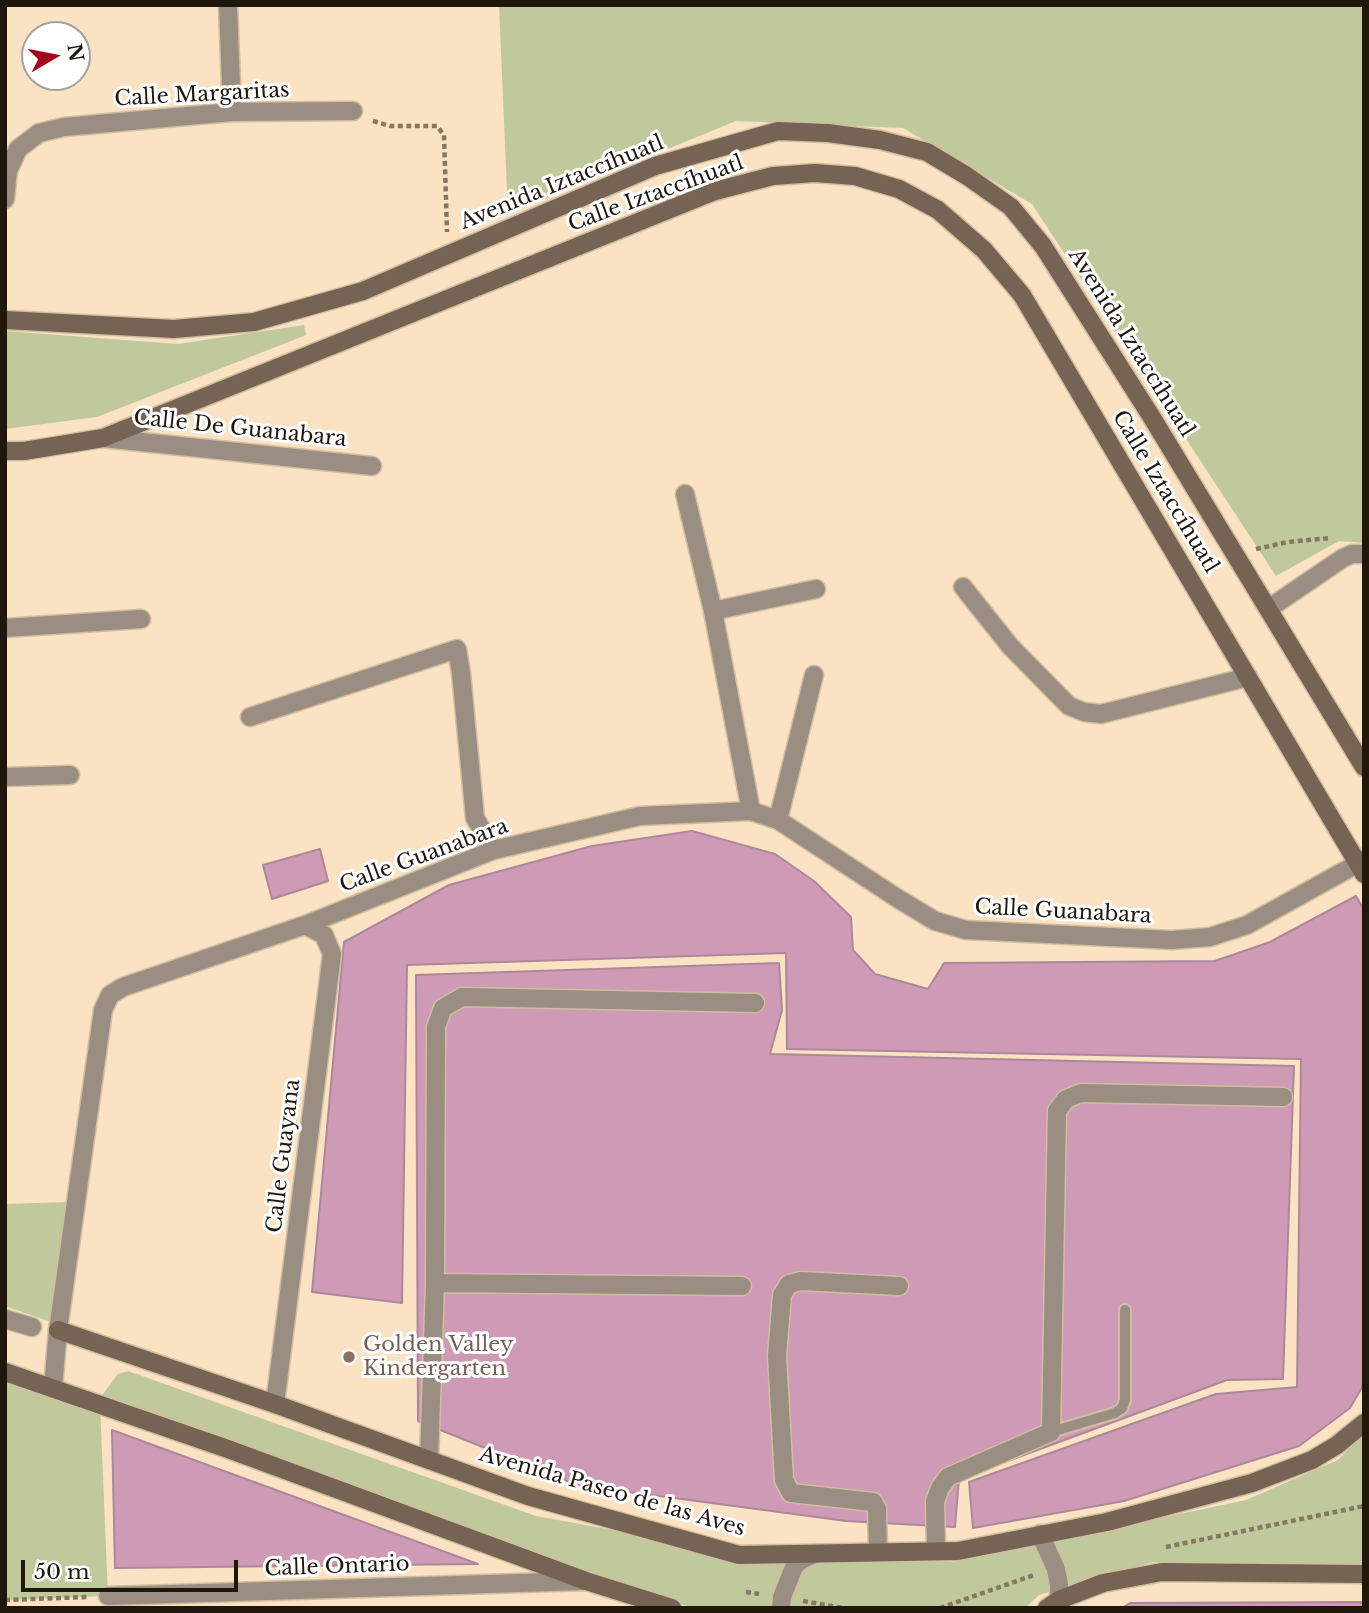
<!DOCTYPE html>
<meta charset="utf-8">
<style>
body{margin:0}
#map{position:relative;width:1369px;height:1613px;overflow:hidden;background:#fae2c2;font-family:"Libre Baskerville",serif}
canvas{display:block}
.frame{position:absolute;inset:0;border:7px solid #1f170c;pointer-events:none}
.north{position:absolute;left:21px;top:21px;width:70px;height:70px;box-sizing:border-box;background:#fff;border:2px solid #a5a29e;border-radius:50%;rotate:80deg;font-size:19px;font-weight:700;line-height:28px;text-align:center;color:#1f170c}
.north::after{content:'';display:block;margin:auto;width:24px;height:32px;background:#a2061b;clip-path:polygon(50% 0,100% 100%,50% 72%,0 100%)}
.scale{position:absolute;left:21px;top:1560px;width:217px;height:32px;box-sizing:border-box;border:4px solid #1f170c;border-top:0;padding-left:9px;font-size:21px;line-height:24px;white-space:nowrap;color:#1f170c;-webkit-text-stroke:5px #fff;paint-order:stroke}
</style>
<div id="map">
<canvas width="1369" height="1613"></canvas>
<div class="frame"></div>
<div class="north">N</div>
<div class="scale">50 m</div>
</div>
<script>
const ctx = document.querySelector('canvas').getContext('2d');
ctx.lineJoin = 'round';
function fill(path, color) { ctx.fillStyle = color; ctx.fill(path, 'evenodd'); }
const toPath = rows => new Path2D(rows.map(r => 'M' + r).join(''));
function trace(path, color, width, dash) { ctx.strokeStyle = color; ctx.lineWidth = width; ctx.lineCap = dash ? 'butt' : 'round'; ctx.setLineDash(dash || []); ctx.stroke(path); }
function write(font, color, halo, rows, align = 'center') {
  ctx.font = font + ' "Libre Baskerville",serif'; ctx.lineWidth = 6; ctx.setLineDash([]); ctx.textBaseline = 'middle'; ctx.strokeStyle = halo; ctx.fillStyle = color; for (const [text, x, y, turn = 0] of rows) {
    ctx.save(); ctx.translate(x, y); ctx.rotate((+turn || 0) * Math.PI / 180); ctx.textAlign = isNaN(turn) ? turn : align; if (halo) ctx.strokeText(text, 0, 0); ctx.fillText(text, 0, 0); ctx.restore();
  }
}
fill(toPath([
 [499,5,1364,5,1364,543,1339,541,1276,576,1032,204,903,128,736,121,508,214],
 [304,325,306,335,97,417,5,429,5,331,178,344],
 [69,1202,54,1323,5,1306,5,1204],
 [128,1371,536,1516,744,1554,952,1562,1246,1500,1338,1460,1364,1433,1364,1569,1153,1562,1039,1595,1025,1608,693,1608,599,1578,100,1398,118,1374],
 [5,1372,100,1405,108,1596,5,1600]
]), '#bfc99b');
const building = toPath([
 [692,831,775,854,814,881,851,917,853,950,875,974,928,989,944,963,1215,961,1270,942,1356,896,1364,910,1364,1384,1350,1408,1299,1446,1124,1501,973,1528,969,1482,1216,1394,1297,1387,1301,1059,787,1049,786,953,407,965,402,1303,312,1292,344,942,449,885,592,846,692,831],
 [320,849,328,881,272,899,263,865,320,849],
 [779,963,782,1010,770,1054,1294,1066,1283,1379,1227,1380,959,1479,955,1527,846,1521,577,1485,418,1421,416,975,779,963],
 [112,1430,478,1564,115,1568,112,1430],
 [1364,1602,1364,1608,1122,1608,1130,1603,1364,1602]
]);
fill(building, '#cf9ab5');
trace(building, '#ab889a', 2);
const lane = toPath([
 [1051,1432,1115,1413,1122,1408,1125,1400,1125,1310]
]);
const street = toPath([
 [228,5,232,112],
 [5,199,8,171,18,149,39,133,64,127,232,112,353,111],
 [103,438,372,466],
 [685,494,713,611,751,811],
 [963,587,1010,646,1069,706,1084,712,1101,714,1248,677],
 [1268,609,1343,558,1352,554,1364,554],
 [713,611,816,589],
 [5,628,141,619],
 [250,717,457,649,461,673,475,818,494,850],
 [5,777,70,775],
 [778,820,814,675],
 [435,1283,742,1286],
 [5,1319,32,1327],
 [53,1388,58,1330,103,1010,110,995,123,987,305,925,494,850,640,816,751,811,778,820,897,898,935,921,966,930,1172,940,1210,937,1247,925,1364,860],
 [275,1404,332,954,324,935,305,925],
 [429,1460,435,1283,436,1027,443,1008,462,997,755,1003],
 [1040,1534,1056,1569,1059,1585,1059,1600],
 [936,1551,935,1501,940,1488,948,1477,1051,1432,1057,1111,1066,1099,1081,1093,1283,1097],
 [878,1552,877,1509,873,1502,791,1493,784,1480,777,1356,782,1295,789,1284,801,1281,899,1286],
 [108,1596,584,1581],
 [781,1608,782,1597,794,1567,801,1560,814,1554]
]);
const secondary = toPath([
 [5,320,174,329,254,322,363,291,655,166,778,131,828,133,880,140,927,152,967,176,1011,207,1043,246,1151,416,1364,767],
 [5,451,24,451,103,438,715,191,773,176,815,173,855,176,899,189,938,210,984,250,1022,295,1364,874],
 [58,1330,275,1404,528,1496,739,1555,958,1551,1107,1522,1252,1483,1312,1460,1337,1445,1364,1423],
 [5,1372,228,1449,586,1581,672,1608],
 [1047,1608,1059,1600,1103,1583,1162,1572,1364,1574]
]);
trace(lane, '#d3bda1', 14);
trace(street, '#d3bda1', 21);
trace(secondary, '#d3bda1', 21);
trace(toPath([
 [373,121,390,126,437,126,444,135,447,232],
 [1256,549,1288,542,1330,538],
 [1166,1547,1364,1506],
 [746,1592,759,1594],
 [5,1600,88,1597],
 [803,1601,843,1608],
 [940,1608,1034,1575]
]), '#867662', 4.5, [5, 3.5]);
trace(lane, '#9a8e82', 10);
trace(street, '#9a8e82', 18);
trace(secondary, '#756453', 18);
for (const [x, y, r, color] of [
 [349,1357,7,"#8d6e63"]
]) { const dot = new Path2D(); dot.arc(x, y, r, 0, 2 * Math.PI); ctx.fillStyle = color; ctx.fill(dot); trace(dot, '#fff', 2.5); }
write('21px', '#1f170c', '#fff', [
 ["Calle Margaritas",202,95,-3],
 ["Avenida Iztaccíhuatl",562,183,-22],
 ["Calle Iztaccíhuatl",656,194,-20],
 ["Avenida Iztaccíhuatl",1131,343,58],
 ["Calle De Guanabara",240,429,6],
 ["Calle Iztaccíhuatl",1165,492,59],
 ["Calle Guanabara",424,856,-20],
 ["Calle Guanabara",1063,912,3],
 ["Calle Guayana",284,1156,-83],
 ["Avenida Paseo de las Aves",612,1492,16],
 ["Calle Ontario",337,1567,-2]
]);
write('21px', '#785e54', '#fff', [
 ["Golden Valley",363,1345],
 ["Kindergarten",363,1369]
], 'left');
</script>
